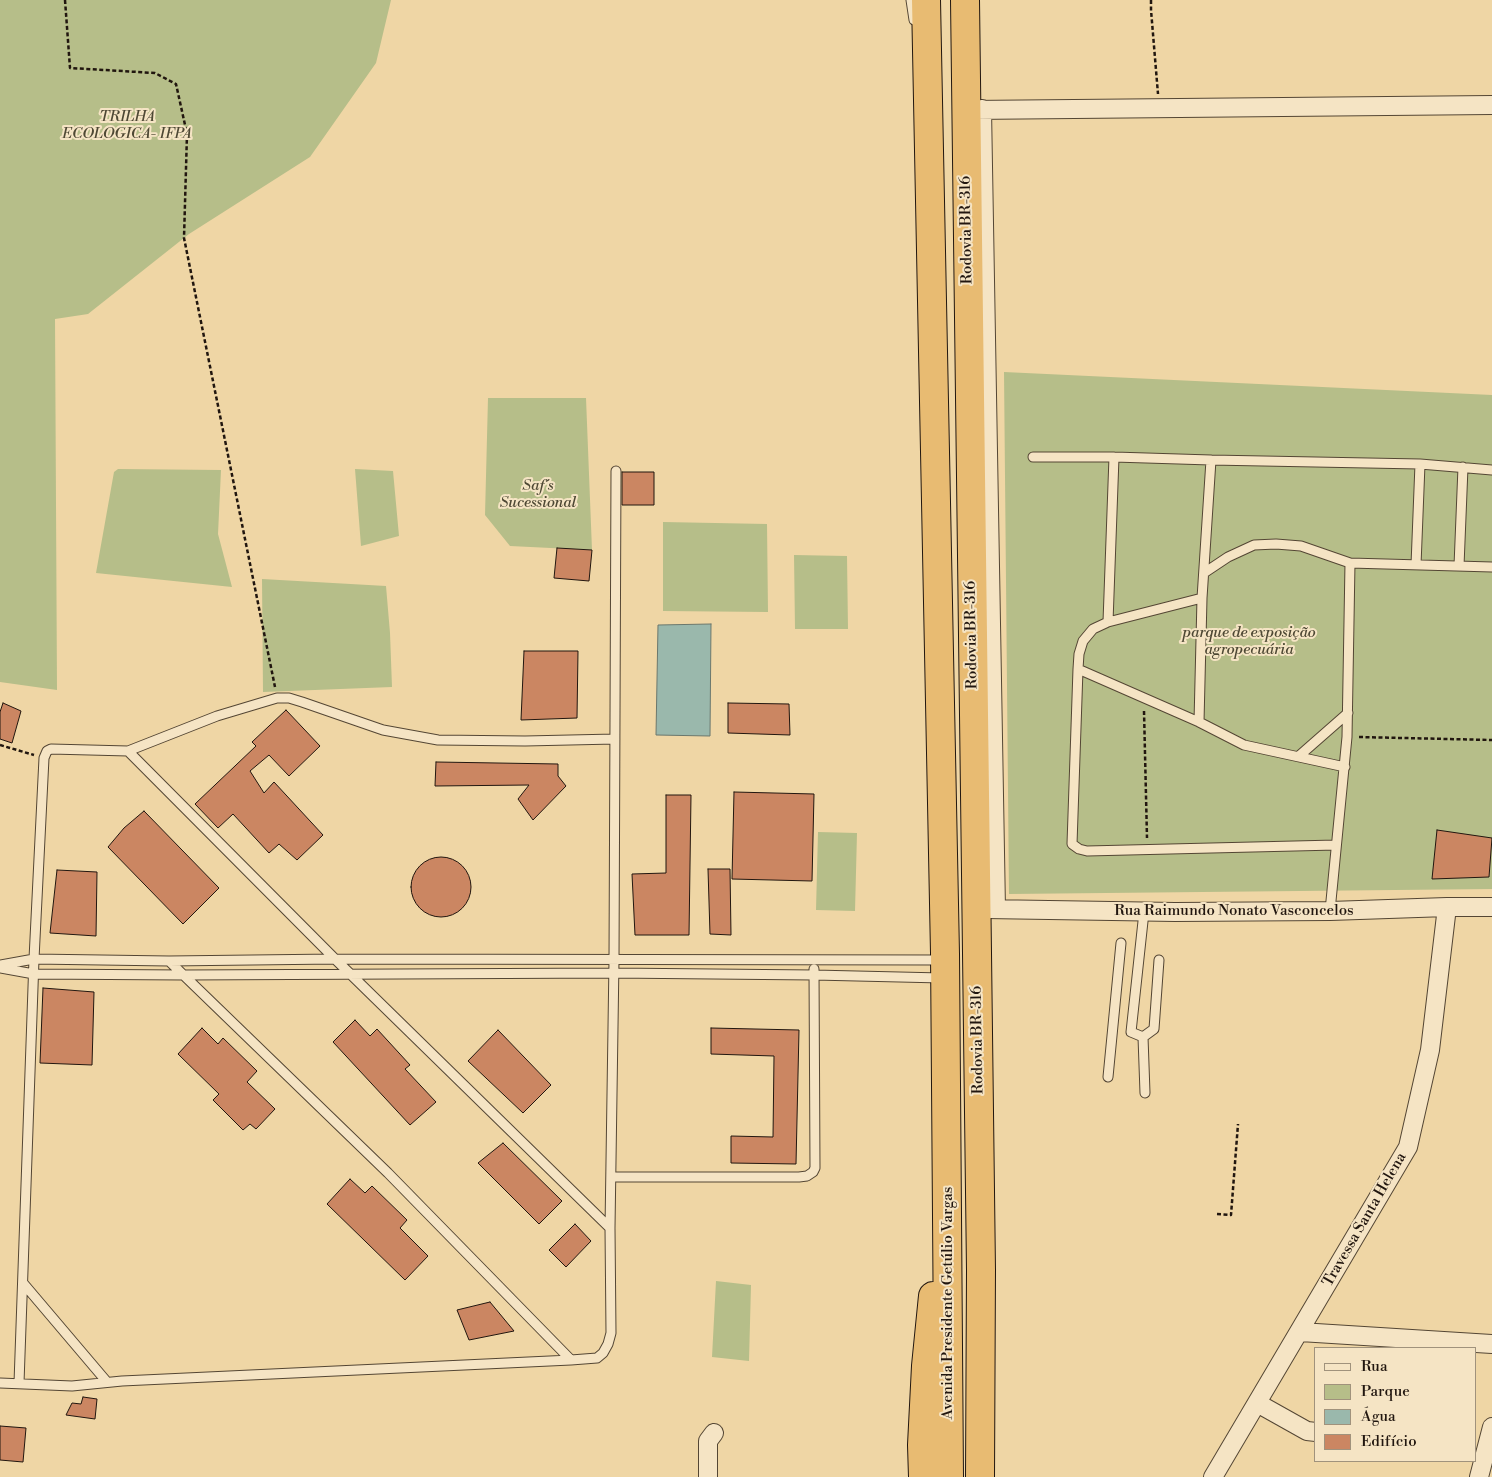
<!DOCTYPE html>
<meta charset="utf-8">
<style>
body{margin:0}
#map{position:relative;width:1492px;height:1477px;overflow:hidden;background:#efd6a5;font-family:"Libre Bodoni",serif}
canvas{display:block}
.legend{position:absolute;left:1314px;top:1347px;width:162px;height:115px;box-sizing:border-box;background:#f5e4c4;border:1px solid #a0927c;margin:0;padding:6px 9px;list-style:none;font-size:15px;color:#21160f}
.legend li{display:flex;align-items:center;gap:10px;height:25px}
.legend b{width:25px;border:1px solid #a0927c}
</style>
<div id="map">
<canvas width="1492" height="1477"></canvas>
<ul class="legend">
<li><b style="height:6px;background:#f5e4c4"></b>Rua</li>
<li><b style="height:14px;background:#b6be89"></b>Parque</li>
<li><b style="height:14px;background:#9ab8ac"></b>Água</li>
<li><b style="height:14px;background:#cb8662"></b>Edifício</li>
</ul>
</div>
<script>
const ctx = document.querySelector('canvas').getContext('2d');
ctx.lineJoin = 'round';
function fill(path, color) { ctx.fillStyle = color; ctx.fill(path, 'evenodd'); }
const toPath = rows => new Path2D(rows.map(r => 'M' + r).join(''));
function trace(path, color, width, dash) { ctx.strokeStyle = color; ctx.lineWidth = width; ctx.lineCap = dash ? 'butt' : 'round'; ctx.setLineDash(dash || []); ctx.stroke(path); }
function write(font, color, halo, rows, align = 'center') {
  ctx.font = font + ' "Libre Bodoni",serif'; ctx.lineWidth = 4; ctx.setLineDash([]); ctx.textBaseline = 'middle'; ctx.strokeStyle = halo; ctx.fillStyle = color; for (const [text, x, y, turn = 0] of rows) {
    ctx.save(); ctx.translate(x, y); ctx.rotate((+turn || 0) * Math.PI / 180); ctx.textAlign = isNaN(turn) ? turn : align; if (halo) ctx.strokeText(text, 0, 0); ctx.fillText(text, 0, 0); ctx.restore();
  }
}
fill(toPath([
 [0,0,391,0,376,63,310,157,189,234,88,314,55,319,57,690,0,682],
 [1004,372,1492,395,1492,889,1009,894],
 [488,398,586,398,592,550,510,546,485,515],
 [118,469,221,470,218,534,232,587,96,573,114,472],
 [355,469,393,471,399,536,361,546],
 [663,522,767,524,768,612,663,611],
 [794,555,847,556,848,629,795,629],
 [262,579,386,586,390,633,392,687,263,692],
 [818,832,857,833,855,911,816,910],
 [716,1281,751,1285,749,1361,712,1357]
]), '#b6be89');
const water = toPath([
 [711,624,710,736,656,735,658,625,711,624]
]);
fill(water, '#9ab8ac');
trace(water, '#6a776d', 1);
const building = toPath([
 [622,472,654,472,654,505,622,505,622,472],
 [557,548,592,550,589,581,554,578,557,548],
 [524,651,578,651,577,718,521,720,524,651],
 [3,703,21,711,12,743,0,739,0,712,3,703],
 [728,703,789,704,790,735,728,733,728,703],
 [286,710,320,746,289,776,269,755,250,771,264,793,274,782,323,835,297,860,279,844,269,853,233,814,218,828,195,804,256,746,252,742,286,710],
 [436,762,558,764,558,776,566,786,533,820,518,799,529,785,435,786,436,762],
 [734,792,814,794,812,881,732,879,734,792],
 [666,795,691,795,689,935,635,935,632,874,666,873,666,795],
 [144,811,219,888,183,924,108,847,124,828,144,811],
 [1437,830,1492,838,1489,877,1432,879,1437,830],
 '411 887a30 30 0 1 1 60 0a30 30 0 1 1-60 0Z',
 [708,869,730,869,731,935,710,934,708,869],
 [57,870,97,872,96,936,50,933,57,870],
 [43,988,94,992,92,1065,40,1063,43,988],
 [355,1020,370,1036,377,1029,410,1065,405,1069,436,1102,410,1125,333,1042,355,1020],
 [202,1028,218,1044,223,1038,257,1071,247,1082,275,1109,256,1129,250,1124,243,1130,213,1100,219,1094,178,1054,202,1028],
 [711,1028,799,1030,796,1164,731,1163,731,1136,773,1137,774,1056,711,1054,711,1028],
 [498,1030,551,1085,523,1113,468,1061,498,1030],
 [503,1143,562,1201,539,1224,478,1163,503,1143],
 [350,1179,365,1193,372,1186,407,1220,400,1228,428,1256,405,1280,327,1204,350,1179],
 [575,1224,591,1241,566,1267,549,1250,575,1224],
 [490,1302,514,1331,469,1340,457,1310,490,1302],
 [83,1397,97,1399,95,1419,66,1415,72,1403,81,1404,83,1397],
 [0,1426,26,1428,23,1462,0,1460,0,1426]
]);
fill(building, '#cb8662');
trace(building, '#21160f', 1);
const lane = toPath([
 [911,0,914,20],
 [1033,457,1114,457,1211,460,1420,464,1492,470],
 [1211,460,1202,598,1108,622,1093,629,1083,641,1079,654,1078,669,1072,844,1079,849,1087,851,1336,845],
 [1416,565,1420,464],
 [1459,566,1463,467],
 [1204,573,1228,557,1254,545,1276,544,1301,546,1350,563,1492,567],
 [1202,598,1199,722,1244,745,1345,767],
 [1108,622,1114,457],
 [1078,669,1199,722],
 [128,751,335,959,610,1228],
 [1299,756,1348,713],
 [1330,911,1347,737,1350,563],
 [1144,912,1131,1032,1143,1037,1154,1029,1159,960],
 [169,961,388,1173,571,1360,597,1358,603,1353,608,1344,611,1333,610,1228,614,960,616,471],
 [0,965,34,959,169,961,335,959,942,960],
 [0,968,34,974,184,975,613,973,814,975,942,978],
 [1143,1037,1145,1093],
 [1108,1077,1121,943],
 [611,1177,799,1177,807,1176,813,1172,815,1168,814,969],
 [23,1283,107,1382],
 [0,1383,72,1386,122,1381,571,1360],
 [19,1383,34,959,44,758,47,751,51,749,128,751,217,716,277,698,289,698,302,702,383,730,438,740,525,741,615,739]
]);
const street = toPath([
 [982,109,996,909],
 [970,110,1492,105],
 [986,909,1175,912,1330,911,1447,907,1492,907],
 [1300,1332,1492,1344],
 [1257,1403,1307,1431,1316,1432],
 [708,1477,708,1441,714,1433],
 [1213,1477,1408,1147,1430,1050,1447,907],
 [1479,1477,1492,1427]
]);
const highway = toPath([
 [926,0,945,953,949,1477],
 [965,0,981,1270,980,1477],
 [923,1477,922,1445,926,1366,933,1296]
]);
trace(lane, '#544634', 11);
trace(street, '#544634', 20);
trace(highway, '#21160f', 30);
trace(toPath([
 [65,0,70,68,155,73,176,84,187,134,184,238,275,687],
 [1151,0,1151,10,1158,94],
 [1144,711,1147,838],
 [1359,737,1492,740],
 [0,745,34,755],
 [1217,1214,1231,1215,1238,1124]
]), '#21160f', 2.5, [4, 2.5]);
trace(lane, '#f5e4c4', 9);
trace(street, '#f5e4c4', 18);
trace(highway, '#e8bb72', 28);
write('italic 15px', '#4e4834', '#f5e4c4', [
 ["TRILHA",127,117],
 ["ECOLOGICA- IFPA",127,134],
 ["Saf´s",538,486],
 ["Sucessional",538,503],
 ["parque de exposição",1249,633],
 ["agropecuária",1249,650]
]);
write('15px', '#21160f', '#f5e4c4', [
 ["Rodovia BR-316",967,230,-91],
 ["Rodovia BR-316",972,635,-91],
 ["Rua Raimundo Nonato Vasconcelos",1234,911],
 ["Rodovia BR-316",978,1040,-91],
 ["Travessa Santa Helena",1365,1220,-60],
 ["Avenida Presidente Getúlio Vargas",948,1303,-90]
]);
</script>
